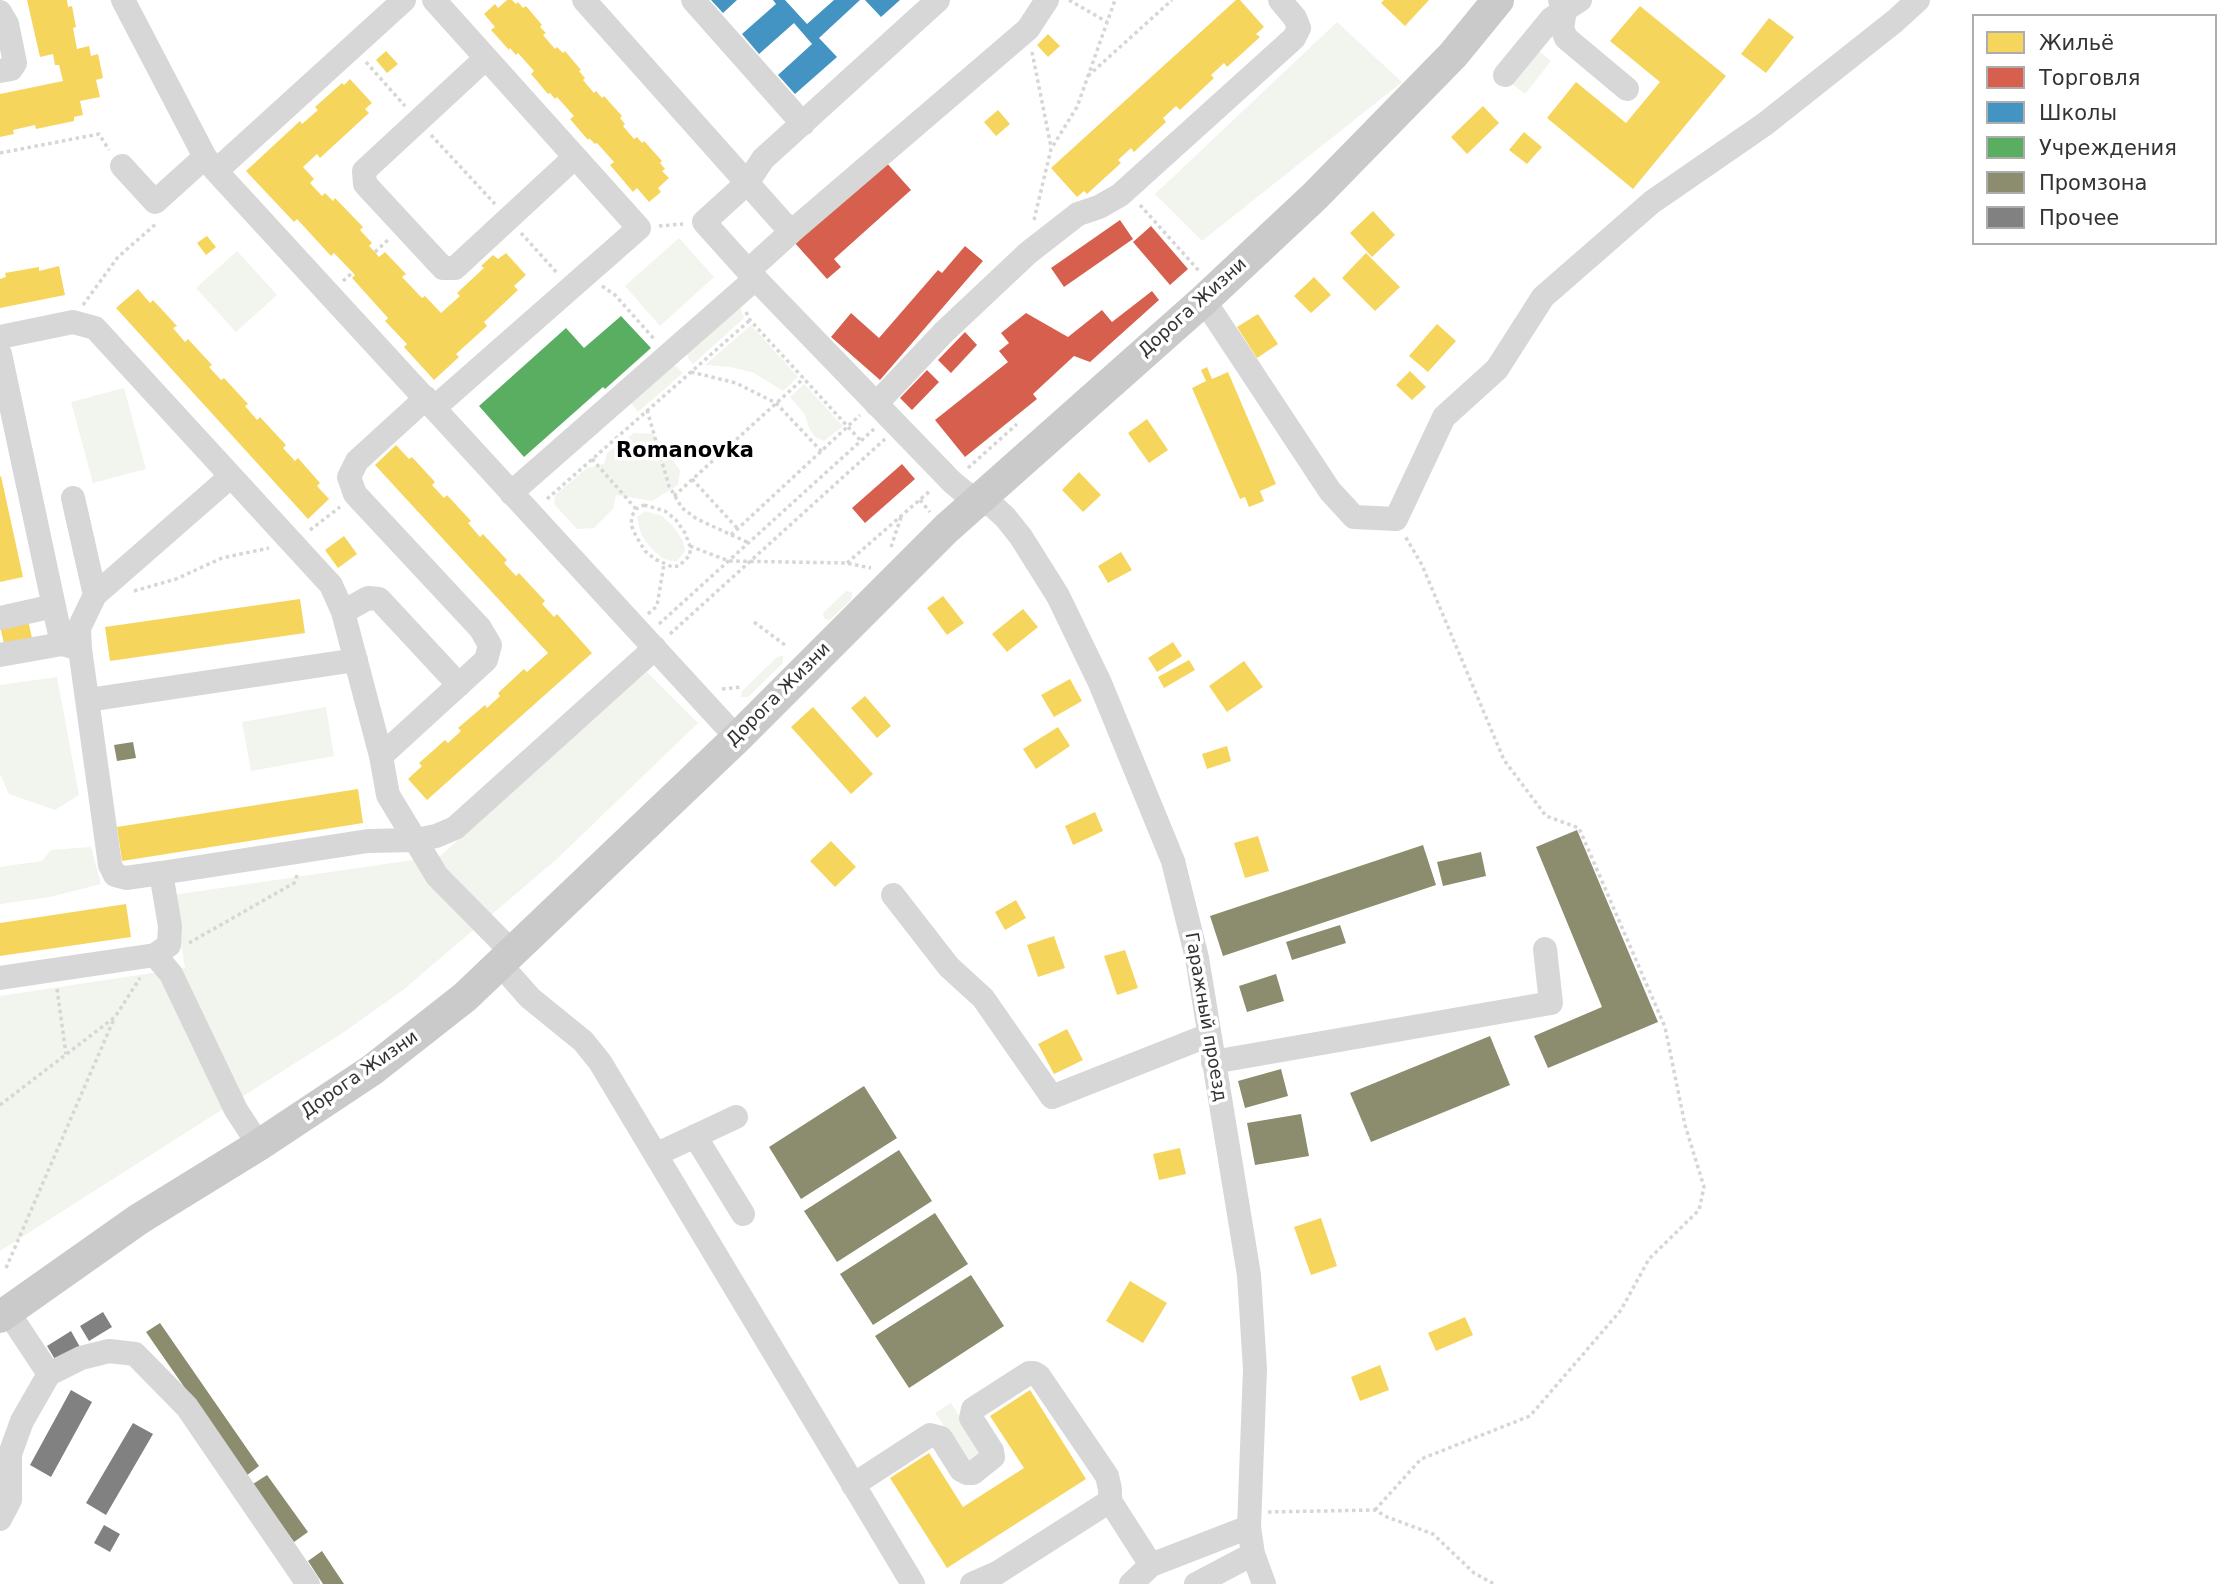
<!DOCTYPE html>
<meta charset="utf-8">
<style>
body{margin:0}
#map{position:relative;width:2231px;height:1584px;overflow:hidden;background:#fff;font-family:"DejaVu Sans",sans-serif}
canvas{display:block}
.legend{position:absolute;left:1972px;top:14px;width:245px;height:231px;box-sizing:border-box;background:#fff;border:2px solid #adadad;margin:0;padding:9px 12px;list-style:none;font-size:21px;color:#333}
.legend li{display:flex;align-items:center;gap:14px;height:35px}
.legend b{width:35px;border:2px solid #adadad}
</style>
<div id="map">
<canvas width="2231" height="1584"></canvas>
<ul class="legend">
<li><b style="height:19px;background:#f6d55c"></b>Жильё</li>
<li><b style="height:19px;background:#d6604d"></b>Торговля</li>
<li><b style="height:19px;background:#4393c3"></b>Школы</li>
<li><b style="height:19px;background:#5aae61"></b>Учреждения</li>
<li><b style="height:19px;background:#8c8c6e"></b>Промзона</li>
<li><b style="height:19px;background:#818181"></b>Прочее</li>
</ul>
</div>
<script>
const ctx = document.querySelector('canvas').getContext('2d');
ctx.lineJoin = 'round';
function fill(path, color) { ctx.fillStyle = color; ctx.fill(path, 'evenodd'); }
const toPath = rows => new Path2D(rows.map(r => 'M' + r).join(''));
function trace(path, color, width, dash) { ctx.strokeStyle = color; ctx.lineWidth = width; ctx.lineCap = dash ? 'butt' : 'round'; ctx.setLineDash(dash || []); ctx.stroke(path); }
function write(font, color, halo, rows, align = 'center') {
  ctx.font = font + ' "DejaVu Sans",sans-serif'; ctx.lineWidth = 7; ctx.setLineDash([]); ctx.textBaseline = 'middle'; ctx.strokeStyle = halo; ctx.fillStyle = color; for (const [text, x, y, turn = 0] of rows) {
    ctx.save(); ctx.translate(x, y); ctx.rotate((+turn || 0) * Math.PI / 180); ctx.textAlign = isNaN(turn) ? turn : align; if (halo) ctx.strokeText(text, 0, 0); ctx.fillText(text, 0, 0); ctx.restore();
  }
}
fill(toPath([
 [1337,22,1402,82,1202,241,1155,194],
 [1539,51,1551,61,1525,94,1512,84],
 [679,238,714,277,660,326,625,286],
 [237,251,277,295,236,332,196,288],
 [739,304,744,318,693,364,688,358,686,347],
 [751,325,798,377,783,391,754,373,731,367,705,365],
 [667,363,677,367,683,373,638,412,627,399],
 [804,384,843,426,824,441,815,437,809,428,805,415,790,397],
 [124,388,146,469,93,483,71,402],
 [634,433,653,434,680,470,678,485,652,501,616,495,613,509,594,528,577,529,554,504,555,495,587,468,604,464,607,453],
 [645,511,662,516,673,526,683,541,685,551,677,561,671,561,662,558,650,547,641,534,637,517],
 [846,591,852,592,851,600,829,620,824,618,823,613],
 [783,655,783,663,748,697,741,697,742,691,776,658],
 [647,672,698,723,558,858,403,990,344,1032,0,1251,0,996,185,968,173,895,440,856],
 [57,677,79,795,55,810,9,794,0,774,0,685],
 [326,707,334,756,251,771,242,722],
 [91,847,101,884,50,897,0,904,0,867,42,861,51,850],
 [951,1403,980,1449,980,1454,968,1462,935,1413]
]), '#f1f5ed');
fill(toPath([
 [27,0,67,0,68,7,72,6,76,27,73,28,77,49,89,46,91,56,98,54,103,78,96,80,100,97,80,101,83,115,74,117,74,121,36,129,35,125,13,130,14,134,0,137,0,94,63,81,59,65,55,65,53,54,40,57],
 [507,0,512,0,516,4,518,2,523,8,526,6,542,25,540,27,546,33,543,35,555,49,557,47,563,53,565,51,581,70,579,71,585,78,583,80,594,93,596,91,602,98,604,96,622,116,620,118,625,124,623,126,634,139,637,137,642,143,644,141,662,161,660,163,665,169,662,171,669,178,658,188,661,192,649,202,637,188,633,192,610,165,614,162,597,143,595,144,589,138,588,140,570,119,574,116,557,97,555,99,550,93,548,94,531,74,534,71,518,53,516,55,510,48,509,50,491,30,495,27,484,14,495,4,498,8],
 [1236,0,1240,0,1264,27,1256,34,1260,37,1227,67,1224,63,1211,75,1214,78,1180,110,1176,106,1163,118,1166,122,1134,152,1131,148,1118,160,1121,163,1087,194,1084,191,1077,197,1051,168],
 [1384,0,1429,0,1405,26,1381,3],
 [1640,6,1726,76,1633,189,1547,118,1576,82,1626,123,1660,82,1610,41],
 [1769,18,1794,37,1766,73,1741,54],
 [1048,34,1060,46,1048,57,1037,45],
 [386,51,398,64,387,73,376,60],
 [350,79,372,103,365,109,369,113,320,158,317,154,303,167,314,179,310,183,322,196,325,193,333,201,335,198,363,227,360,230,372,243,369,246,375,252,379,257,385,252,406,274,402,277,422,298,425,296,441,313,460,296,457,293,484,268,481,266,493,255,498,259,506,253,526,275,514,286,518,290,484,322,487,326,456,354,459,357,434,380,404,347,407,344,385,321,388,318,352,278,355,275,334,253,331,256,297,219,294,222,246,171,300,121,302,124,318,110,315,107,342,83,344,85],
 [1483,106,1499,123,1467,154,1451,137],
 [998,110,1010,124,996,136,984,122],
 [1524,132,1542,147,1527,164,1509,150],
 [1373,211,1395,235,1372,257,1350,233],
 [207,236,216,247,206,255,197,243],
 [1366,253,1400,287,1375,311,1342,278],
 [59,266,65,295,0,308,0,279,6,277,5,273,39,267,39,271],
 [1314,277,1331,295,1311,313,1294,296],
 [138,289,150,303,153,300,177,326,173,328,185,342,188,339,212,365,209,367,221,380,224,378,248,404,245,406,257,420,260,417,286,445,283,448,295,461,298,458,320,483,317,486,329,499,308,519,116,308],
 [1258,314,1278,344,1257,358,1237,327],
 [1437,324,1456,341,1428,372,1409,356],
 [1207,367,1212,379,1228,372,1276,484,1260,491,1264,501,1249,507,1245,497,1240,499,1192,388,1206,381,1201,370],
 [1410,371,1426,387,1412,400,1396,385],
 [1147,419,1168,450,1149,463,1128,433],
 [396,445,409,459,412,457,435,482,432,485,444,498,447,495,471,521,468,523,480,537,483,534,507,560,504,563,516,576,519,573,545,601,542,604,554,617,557,614,592,653,427,800,408,779,422,766,419,763,445,740,448,743,461,731,458,728,485,705,487,708,500,696,498,693,524,669,527,672,548,653,375,465],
 [1079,472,1101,495,1083,512,1062,490],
 [1,476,23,577,0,582,0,477],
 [344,536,357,554,338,568,325,550],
 [1121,552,1132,570,1108,583,1098,566],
 [943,596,964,623,947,635,927,608],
 [300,599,305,633,110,661,105,627],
 [1023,609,1038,627,1007,652,992,634],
 [28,620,32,638,4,644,0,626],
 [1173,642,1182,656,1157,672,1148,658],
 [1189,660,1195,670,1164,688,1158,677],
 [1244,661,1263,687,1227,712,1209,686],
 [1070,679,1082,701,1054,717,1041,695],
 [865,696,891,726,877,738,851,708],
 [813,707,873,774,851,794,791,727],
 [1058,727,1070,746,1036,769,1023,749],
 [1227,746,1231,761,1207,769,1202,754],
 [358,789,363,823,122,861,117,827],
 [1095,812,1103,831,1073,845,1065,826],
 [1258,836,1269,871,1245,878,1234,843],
 [831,841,856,867,835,887,810,861],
 [1016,900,1026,918,1005,930,995,912],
 [126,904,131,937,0,956,0,923],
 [1054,936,1065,968,1038,977,1027,945],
 [1125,950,1138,988,1117,995,1104,956],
 [1067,1029,1083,1060,1054,1074,1038,1044],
 [1180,1148,1186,1174,1159,1180,1153,1154],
 [1321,1218,1337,1266,1311,1275,1294,1227],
 [1130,1281,1167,1303,1143,1343,1106,1321],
 [1465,1317,1473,1335,1436,1351,1428,1333],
 [1380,1365,1389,1390,1360,1401,1351,1377],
 [1030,1390,1086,1479,947,1568,890,1478,929,1453,963,1507,1024,1468,990,1416]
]), '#f6d55c');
fill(toPath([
 [885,161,911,190,834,259,841,267,827,279,794,242],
 [1120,220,1133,239,1064,287,1051,268],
 [1151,226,1188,269,1170,285,1133,242],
 [965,246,983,261,880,380,831,337,851,313,879,338,938,270,942,273],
 [1152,291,1159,300,1090,362,1074,356,1033,394,1037,399,965,457,935,420,1008,362,999,351,1009,343,1001,333,1026,313,1068,337,1102,310,1112,322],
 [965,332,977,345,951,373,938,360],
 [927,370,939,382,912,410,900,398],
 [902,464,915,479,865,523,852,508]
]), '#d6604d');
fill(toPath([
 [711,0,737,0,723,13],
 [773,0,785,0,807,24,834,0,860,0,819,38,837,57,795,94,778,75,812,44,794,23,759,54,742,34,776,4],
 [865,0,900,0,881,17]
]), '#4393c3');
fill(toPath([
 [621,316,651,348,605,389,603,387,524,457,479,406,566,328,584,348]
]), '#5aae61');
fill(toPath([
 [133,742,136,758,117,761,114,745],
 [1577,830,1658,1022,1548,1068,1534,1036,1602,1007,1536,847],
 [1423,845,1436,885,1223,956,1210,916],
 [1481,852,1486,876,1443,886,1437,862],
 [1340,925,1346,943,1292,960,1286,942],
 [1276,974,1284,1001,1247,1012,1239,986],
 [1490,1036,1510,1085,1371,1142,1350,1093],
 [1281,1069,1288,1096,1245,1108,1238,1081],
 [864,1086,897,1138,801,1199,769,1147],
 [1301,1114,1309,1156,1255,1165,1247,1123],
 [899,1150,932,1201,837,1262,804,1211],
 [935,1213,968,1264,873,1325,840,1274],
 [971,1275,1004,1326,909,1388,875,1336],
 [160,1323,259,1466,246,1476,146,1332],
 [267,1475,308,1532,294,1542,253,1484],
 [322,1551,344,1584,323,1584,308,1561]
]), '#8c8c6e');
fill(toPath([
 [103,1312,112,1327,89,1341,80,1326],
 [71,1331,80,1347,56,1361,47,1346],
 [71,1390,92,1402,51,1477,30,1465],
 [133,1423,153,1434,106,1515,86,1503],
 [104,1525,120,1534,110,1552,94,1543]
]), '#818181');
trace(toPath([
 [1069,0,1107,22],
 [1032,52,1051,147],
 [366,62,405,106],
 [1088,76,1172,0],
 [431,135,495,204],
 [0,153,99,134,109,150],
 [1140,205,1200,272],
 [1034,220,1051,149,1077,107,1115,0],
 [659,226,683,224],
 [521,233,558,274],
 [375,252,389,239],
 [343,281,352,273],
 [602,286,615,295,655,340],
 [83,305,118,257,157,223],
 [746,312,750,320,861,441],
 [691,372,736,383,776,403,822,452],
 [647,410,669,486,682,508,697,519,749,543],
 [592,459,636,509],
 [968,468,1017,424],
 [692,479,738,529],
 [674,496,804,378],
 [547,499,750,320],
 [920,500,930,512],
 [644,505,665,511,676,520,685,533,690,546,690,555,679,566,672,567,655,559,645,551,636,536,631,525,632,516,636,509,644,505],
 [310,530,340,507],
 [731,535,860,415],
 [690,546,729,561,846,563,871,568],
 [891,547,901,517],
 [847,563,931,490],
 [134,591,176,579,222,558,269,548],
 [648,614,657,606,664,564],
 [754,622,785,645],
 [659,624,874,429],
 [670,634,885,439],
 [722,689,741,687],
 [189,943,294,883,298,873],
 [57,989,66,1054],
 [0,1105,115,1017,140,978],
 [6,1268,114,1019],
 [1375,1510,1421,1459,1530,1416,1621,1310,1649,1259,1699,1210,1704,1187,1685,1125,1665,1027,1579,828,1546,816,1504,760,1422,565,1405,536],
 [1268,1512,1375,1510,1387,1517,1433,1534,1474,1573,1494,1584]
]), '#d6d6d6', 3.5, [3.5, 3.5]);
trace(toPath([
 [123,0,205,157,216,171,737,738],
 [584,0,791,232,748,271,952,482,964,492,994,507,1005,517,1021,537,1058,596,1100,683,1173,861,1197,958,1249,1275,1255,1369,1249,1527,1253,1554,1264,1584],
 [693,0,803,124],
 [1560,0,1565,11,1562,28,1566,38,1627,89],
 [0,12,7,24,15,63,11,69,0,71],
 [486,58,364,171,365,184,443,268,455,268,575,157],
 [1505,75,1551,19,1580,0],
 [122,166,155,202,205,157],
 [216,171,404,0],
 [791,232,1028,29,1047,0],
 [748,271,704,222,747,183,763,159,938,0],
 [1204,300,1330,491,1354,517,1396,519,1444,417,1497,369,1543,297,1652,202,1765,124,1895,21,1918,0],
 [0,337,73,322,95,328,331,585,343,612,381,756],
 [0,354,62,644],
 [426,398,357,461,349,477,355,494,480,628,490,645,486,660,381,756,388,795,437,876,512,952],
 [876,404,944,332,1028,253,1078,214,1099,207,1120,195,1294,38,1299,28,1295,18,1280,0],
 [434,408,639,228,434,0],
 [511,493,755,279],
 [73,498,95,595],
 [343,612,368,598,379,599,459,685],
 [0,618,54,606],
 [80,649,79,628,95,595,230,477],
 [0,655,62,644,80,649,110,865,115,875,126,878,161,873,170,926,169,945,155,955,0,978],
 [88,700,356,660],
 [161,873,368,841,416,840,436,836,455,828,655,648],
 [893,895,949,967,983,998,1052,1097,1209,1035],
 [155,955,171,974,236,1110,259,1145],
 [500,964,530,998,583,1041,600,1062,913,1584],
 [1213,1062,1551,1003,1545,949],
 [695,1136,743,1214],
 [657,1154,736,1117],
 [8,1312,49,1374],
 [853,1485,930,1435,941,1438,961,1470,967,1473,973,1473,993,1457,992,1451,971,1418,973,1409,1029,1373,1034,1373,1039,1376,1107,1476,1110,1489,1110,1501,1151,1565],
 [0,1519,10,1500,10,1454,22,1421,49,1374,81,1358,109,1351,135,1354,187,1407,308,1584],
 [972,1584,997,1573,1110,1501],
 [1131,1584,1151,1565,1249,1527],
 [1196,1584,1253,1554]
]), '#d7d7d7', 24);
trace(toPath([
 [0,1317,139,1219,259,1145,372,1070,465,997,737,738,947,528,1204,300,1315,196,1453,55,1498,0]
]), '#cacaca', 32);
write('18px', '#333', '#fff', [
 ["Дорога Жизни",1193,308,-42],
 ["Дорога Жизни",779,695,-45],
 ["Гаражный проезд",1205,1017,80],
 ["Дорога Жизни",360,1075,-35]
]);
write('bold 21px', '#000', '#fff', [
 ["Romanovka",685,452]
]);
</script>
